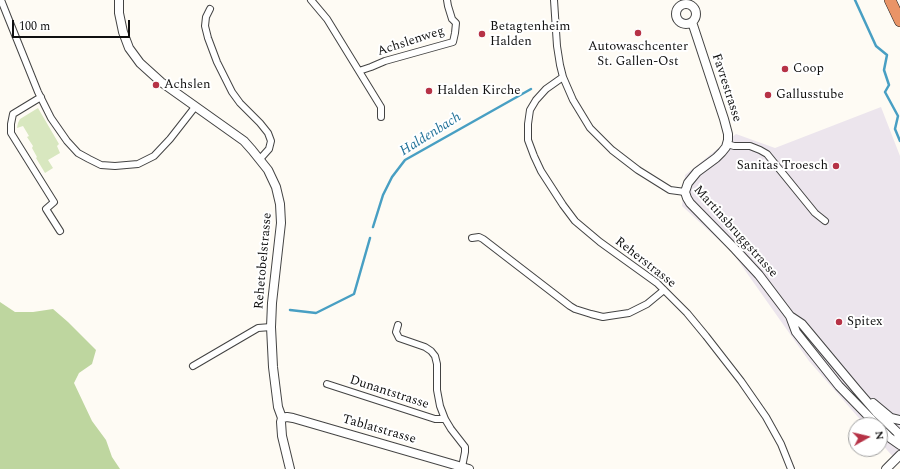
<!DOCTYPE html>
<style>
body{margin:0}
#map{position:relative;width:900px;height:469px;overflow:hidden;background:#fefbf4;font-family:Spectral,serif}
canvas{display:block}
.north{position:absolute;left:848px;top:417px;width:40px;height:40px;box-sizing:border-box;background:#fff;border:1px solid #9f9f9f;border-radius:50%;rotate:82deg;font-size:11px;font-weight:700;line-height:16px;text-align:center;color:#101010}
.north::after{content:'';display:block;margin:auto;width:14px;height:18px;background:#b63246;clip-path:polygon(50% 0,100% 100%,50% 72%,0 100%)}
.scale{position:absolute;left:12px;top:20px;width:118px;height:18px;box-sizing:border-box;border:2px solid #101010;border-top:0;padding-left:5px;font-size:12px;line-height:14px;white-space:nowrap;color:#101010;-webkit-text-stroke:3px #fff;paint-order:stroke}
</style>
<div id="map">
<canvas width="900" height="469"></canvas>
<div class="north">N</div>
<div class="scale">100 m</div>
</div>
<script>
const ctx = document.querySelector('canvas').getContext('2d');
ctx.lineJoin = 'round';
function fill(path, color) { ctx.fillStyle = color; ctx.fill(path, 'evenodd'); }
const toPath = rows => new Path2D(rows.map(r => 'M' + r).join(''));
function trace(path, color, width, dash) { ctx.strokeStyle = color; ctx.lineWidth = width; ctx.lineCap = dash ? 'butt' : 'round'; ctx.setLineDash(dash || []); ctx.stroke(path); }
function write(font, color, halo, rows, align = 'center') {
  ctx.font = font + ' Spectral,serif'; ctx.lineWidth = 4; ctx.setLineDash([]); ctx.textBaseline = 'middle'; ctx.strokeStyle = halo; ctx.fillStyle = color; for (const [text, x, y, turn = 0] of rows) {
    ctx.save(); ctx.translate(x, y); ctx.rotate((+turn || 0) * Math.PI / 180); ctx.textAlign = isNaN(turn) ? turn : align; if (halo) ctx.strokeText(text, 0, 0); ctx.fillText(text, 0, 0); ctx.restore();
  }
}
fill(toPath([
 [881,107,900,156,900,463,895,459,880,442,880,425,865,425,809,361,732,252,682,206,685,175,736,134,775,148]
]), '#ece5ed');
fill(toPath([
 [38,108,59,144,57,146,60,153,48,160,53,168,45,173,36,158,37,157,32,148,33,146,27,137,29,136,23,126,17,128,18,123,20,119]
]), '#d8e7bf');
fill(toPath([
 [0,302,15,312,33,312,53,309,68,322,96,350,92,364,79,373,74,383,92,421,106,440,112,457,120,469,0,469]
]), '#bed69f');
trace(toPath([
 [855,0,876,46,887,55,884,70,889,85,885,92,898,116,895,129,900,141],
 [373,227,383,195,392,177,405,160,531,89],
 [290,310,316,313,354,294,370,238]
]), '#489fc3', 2.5);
const minor = toPath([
 [1,0,9,20,38,92,51,118,67,141,78,153,89,159,101,165,115,166,138,164,154,156,170,139,195,107],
 [311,0,327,19,381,107,381,117],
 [554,0,557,46,560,65,563,77,573,100,590,128,612,150,638,170,670,190,685,192],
 [210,9,206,17,205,26,208,38,217,62,232,92,240,103,260,123,268,133,271,141,269,149,260,159],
 [359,71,371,67,385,61,453,42,455,33,456,23,452,19,448,6,447,0],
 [563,77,546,89,536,100,530,110,528,124,528,140,534,156,541,171,563,205,575,221,600,242,657,283,687,313,706,336,741,381,766,417,781,444,791,469],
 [41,97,13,114,11,124,11,133,54,202,46,209,60,231],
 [727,144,734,146,750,146,760,150,767,154,815,213,825,221],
 [472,238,479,237,483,239,570,306,575,309,591,314,603,317,609,316,629,313,647,304,664,290],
 [398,325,396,332,399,338,425,347,431,351,435,356,437,364,437,390,440,406,445,419,451,429,465,447,465,452,462,467],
 [193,366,258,328,271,327],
 [327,384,435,419,445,419]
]);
const tertiary = toPath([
 [119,0,119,13,123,32,129,48,140,63,161,82,244,141,252,150,268,170,276,187,280,204,281,223,272,303,271,327,273,367,278,407,282,418,281,422,282,436,290,469],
 '676 14a10 10 0 1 1 20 0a10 10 0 1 1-20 0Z',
 [692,22,724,119,728,134,728,140,726,147,722,152,716,158,697,172,688,183,685,192,687,198,690,203,735,249,759,275,790,316,796,332,839,386,877,425],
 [790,316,802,324,857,390,876,412,897,432,900,438],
 [873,403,891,418,900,420],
 [282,418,287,417,293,418,469,469],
 [880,428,890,438,900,445],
 [886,469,900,455]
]);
const motorway = toPath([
 [890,0,900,21]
]);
trace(minor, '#434343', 8);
trace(tertiary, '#434343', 10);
trace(motorway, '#212121', 12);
trace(minor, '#fff', 6);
trace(tertiary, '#fff', 8);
trace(motorway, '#e99467', 11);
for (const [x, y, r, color] of [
 [638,33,4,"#b63246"],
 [482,34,4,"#b63246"],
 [785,69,4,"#b63246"],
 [156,85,4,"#b63246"],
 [429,91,4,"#b63246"],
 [768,95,4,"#b63246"],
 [836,166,4,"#b63246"],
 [839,322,4,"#b63246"]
]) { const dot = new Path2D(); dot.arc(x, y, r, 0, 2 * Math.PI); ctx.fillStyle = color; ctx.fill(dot); trace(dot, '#fff', 1.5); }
write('13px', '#101010', '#fff', [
 ["Betagtenheim",490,27],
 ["Halden",490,42],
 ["Autowaschcenter",638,47,"center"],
 ["St. Gallen-Ost",638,62,"center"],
 ["Coop",793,69],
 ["Achslen",164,85],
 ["Halden Kirche",437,91],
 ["Gallusstube",776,95],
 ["Sanitas Troesch",828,166,"right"],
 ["Spitex",847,322]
], 'left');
write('13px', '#101010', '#fff', [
 ["Achslenweg",411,42,-18],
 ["Favrestrasse",726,88,72],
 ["Martinsbruggstrasse",735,232,48],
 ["Rehetobelstrasse",264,261,-85],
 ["Reherstrasse",645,263,38],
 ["Dunantstrasse",389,393,18],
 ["Tablatstrasse",379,430,16]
]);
write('italic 14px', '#227299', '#fff', [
 ["Haldenbach",431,135,-32]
]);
</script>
